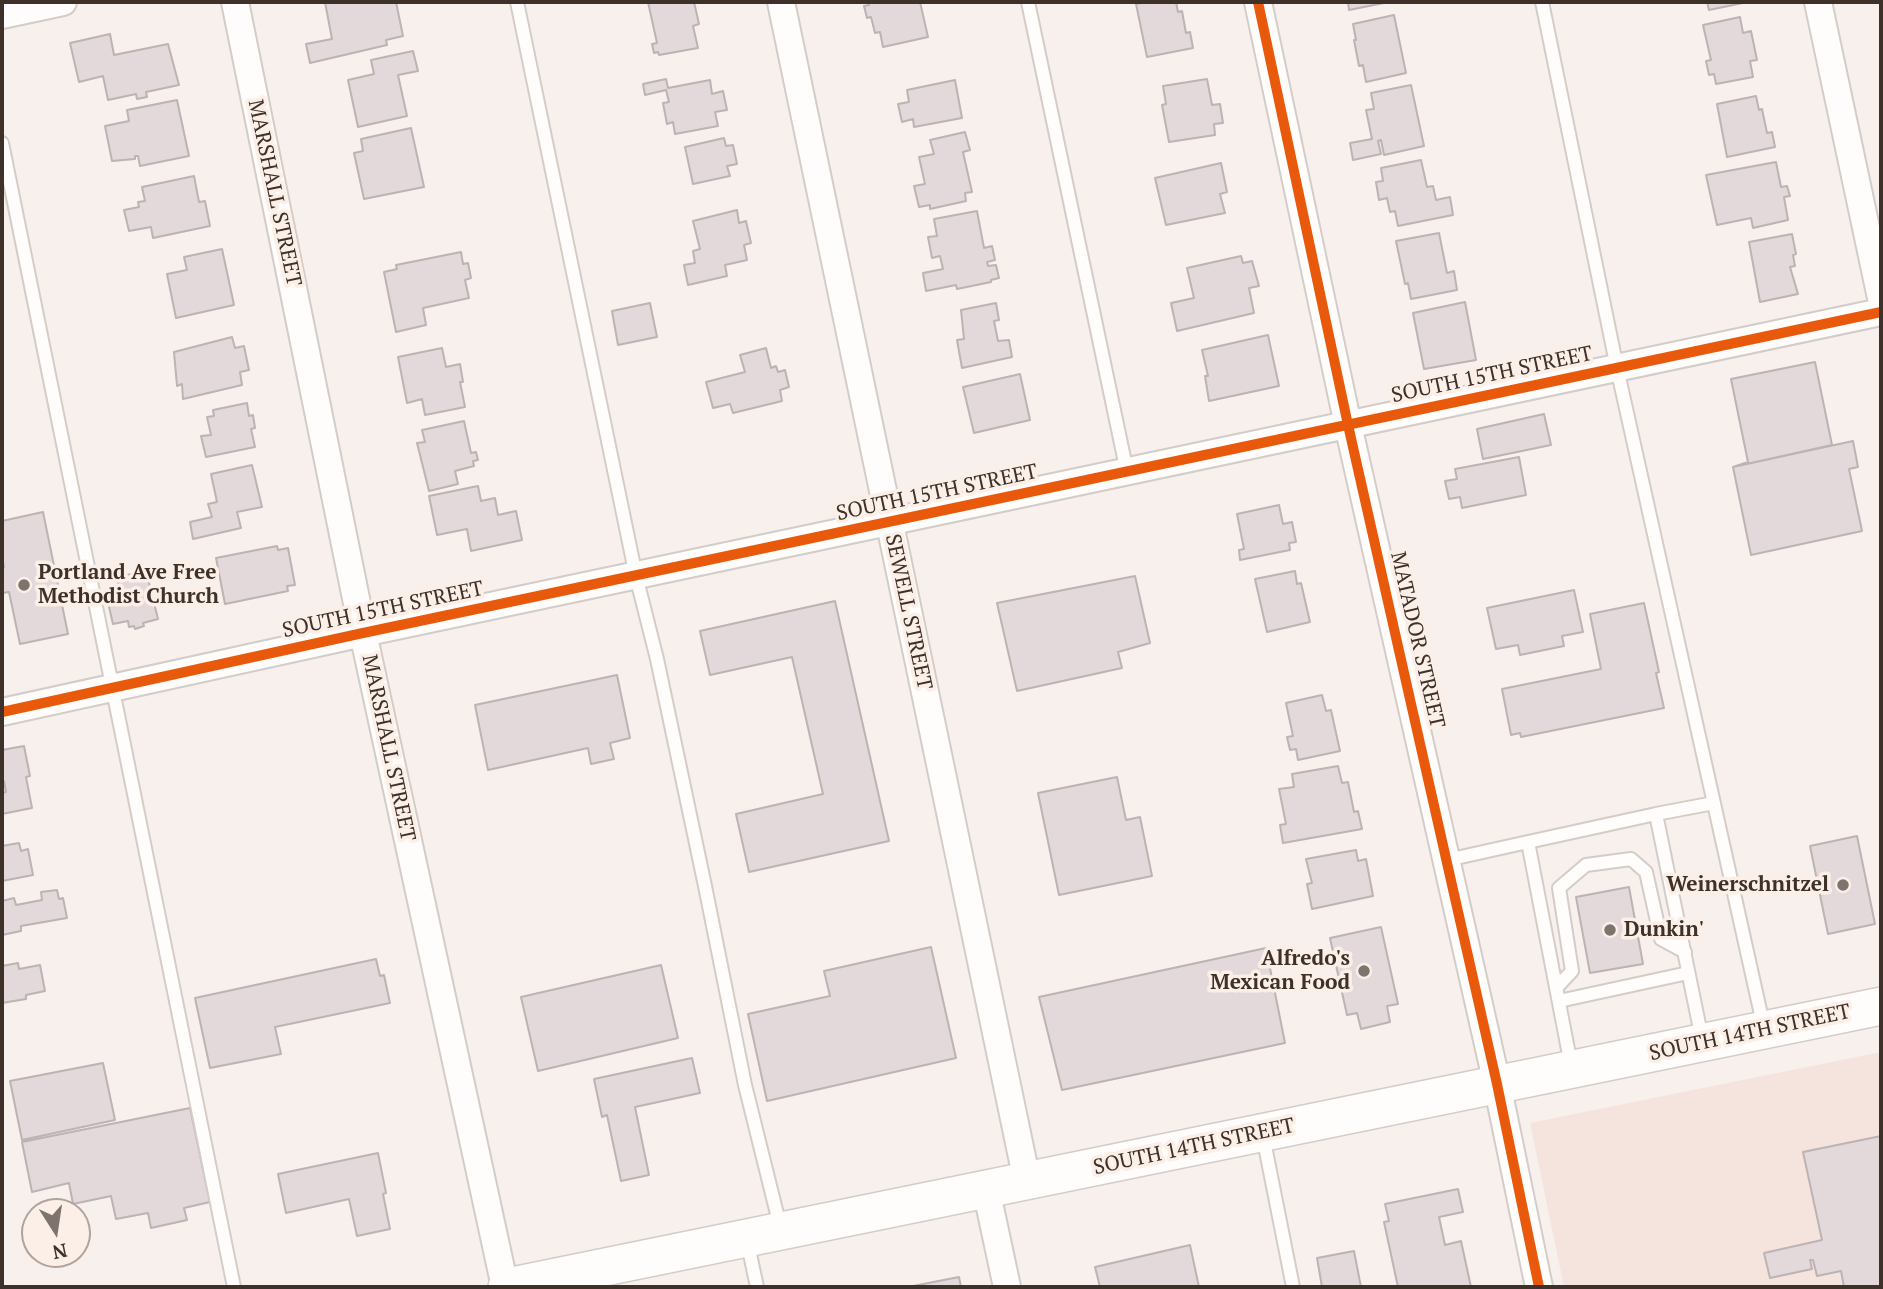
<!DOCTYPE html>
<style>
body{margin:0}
#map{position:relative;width:1883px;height:1289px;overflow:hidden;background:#f7f0ec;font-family:"PT Serif",serif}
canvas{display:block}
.frame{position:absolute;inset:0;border:4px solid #3d312a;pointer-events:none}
.north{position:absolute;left:21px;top:1198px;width:70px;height:70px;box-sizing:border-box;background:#fcefe7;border:2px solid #b0a39b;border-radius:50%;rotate:168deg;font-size:19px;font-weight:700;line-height:28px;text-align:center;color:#3d312a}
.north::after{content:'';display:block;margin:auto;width:24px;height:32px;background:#7e746e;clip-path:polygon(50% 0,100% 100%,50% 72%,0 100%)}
</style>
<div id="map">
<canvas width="1883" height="1289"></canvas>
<div class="frame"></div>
<div class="north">N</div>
</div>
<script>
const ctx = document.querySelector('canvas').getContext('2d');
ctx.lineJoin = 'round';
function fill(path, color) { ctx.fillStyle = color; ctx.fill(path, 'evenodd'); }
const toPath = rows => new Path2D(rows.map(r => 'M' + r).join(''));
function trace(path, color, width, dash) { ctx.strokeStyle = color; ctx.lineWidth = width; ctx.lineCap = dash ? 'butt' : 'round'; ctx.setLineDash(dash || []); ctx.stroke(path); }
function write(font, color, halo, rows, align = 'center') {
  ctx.font = font + ' "PT Serif",serif'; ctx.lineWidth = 7; ctx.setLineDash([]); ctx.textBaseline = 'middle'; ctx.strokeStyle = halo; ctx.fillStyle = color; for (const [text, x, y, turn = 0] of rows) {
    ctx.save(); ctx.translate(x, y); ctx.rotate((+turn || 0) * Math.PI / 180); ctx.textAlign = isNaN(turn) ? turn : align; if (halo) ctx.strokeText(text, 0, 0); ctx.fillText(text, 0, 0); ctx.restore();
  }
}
fill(toPath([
 [1881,1052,1881,1287,1564,1287,1530,1123]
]), '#f5e4de');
const building = toPath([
 [325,2,396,2,403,36,386,40,387,45,310,63,306,44,332,39,325,2],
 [648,2,694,2,699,24,693,26,698,48,659,55,658,52,654,53,652,44,657,43,648,2],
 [869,2,920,2,928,37,883,47,880,32,875,33,871,17,867,18,864,6,869,5,869,2],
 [1145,2,1176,2,1178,12,1182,11,1186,33,1190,32,1193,48,1147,57,1136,4,1145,2],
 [1348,2,1389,2,1349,10,1348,2],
 [1707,2,1743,2,1743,3,1709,10,1707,2],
 [1394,15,1406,73,1366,82,1363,65,1359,66,1354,40,1356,40,1353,24,1394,15],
 [1740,17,1743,33,1751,31,1757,60,1750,61,1753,77,1716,84,1714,74,1709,75,1706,61,1711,60,1703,25,1740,17],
 [110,34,114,55,168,44,179,85,146,92,147,97,137,99,136,94,108,100,103,76,79,82,70,43,110,34],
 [413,51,418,71,398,75,407,116,358,127,348,80,374,74,371,60,413,51],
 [666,79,668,88,710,80,712,94,723,91,727,110,715,112,718,126,675,134,673,122,667,124,663,103,669,102,666,90,645,95,643,84,666,79],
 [1207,79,1212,105,1220,104,1223,123,1214,124,1215,135,1169,142,1162,105,1166,104,1163,86,1207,79],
 [955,80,962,118,914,127,913,119,902,122,898,104,909,102,907,90,955,80],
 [1411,85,1424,146,1384,155,1381,140,1378,141,1381,154,1353,160,1350,143,1372,139,1366,110,1374,109,1371,93,1411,85],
 [1756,96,1759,110,1762,109,1767,133,1772,132,1775,147,1727,157,1717,104,1756,96],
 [177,100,189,156,140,166,138,156,135,156,135,159,112,161,105,126,129,121,127,110,177,100],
 [411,128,424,187,364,199,354,153,363,151,361,139,411,128],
 [965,132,970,150,963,152,972,192,965,193,966,201,930,209,930,205,919,207,914,186,925,184,919,157,934,154,930,140,965,132],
 [724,138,726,146,733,145,737,164,727,166,730,176,693,184,685,147,724,138],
 [1421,160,1427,187,1433,186,1436,200,1450,197,1453,215,1398,226,1395,211,1390,212,1387,198,1379,200,1376,182,1383,181,1381,168,1421,160],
 [1776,162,1781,187,1787,186,1790,196,1784,197,1788,220,1753,228,1751,218,1717,225,1706,175,1776,162],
 [1221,163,1227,192,1220,194,1225,213,1166,225,1155,178,1221,163],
 [194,176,199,202,205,201,210,226,153,238,151,227,129,231,124,210,139,207,138,202,145,201,142,187,194,176],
 [737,210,739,223,746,221,751,243,744,245,747,260,725,265,727,276,688,285,684,265,695,263,693,251,700,249,693,221,737,210],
 [977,211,984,248,992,246,995,260,987,262,988,266,996,265,999,278,991,280,991,282,957,289,956,285,926,291,923,273,943,269,940,256,932,258,928,237,937,236,934,219,977,211],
 [1439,233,1447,273,1454,271,1457,290,1411,299,1408,283,1405,284,1396,241,1439,233],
 [1792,234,1796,254,1793,255,1795,266,1790,267,1798,294,1760,302,1749,242,1792,234],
 [222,249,234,305,176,318,167,274,187,270,184,257,222,249],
 [461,252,463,264,468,263,471,278,465,280,469,298,423,308,426,325,396,332,384,272,397,269,396,265,461,252],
 [1241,256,1243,263,1252,261,1259,286,1249,288,1254,313,1177,331,1171,303,1194,298,1187,268,1241,256],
 [1465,302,1476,360,1424,369,1413,313,1465,302],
 [650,303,657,337,618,345,612,311,650,303],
 [996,303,999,320,994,321,998,341,1009,340,1012,357,962,368,957,340,964,339,961,310,996,303],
 [1268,335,1279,386,1209,401,1205,376,1208,376,1202,350,1268,335],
 [232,337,235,348,244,346,249,370,240,372,242,385,183,399,182,384,177,386,174,352,232,337],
 [442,348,446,367,460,364,463,382,460,382,465,407,425,415,422,399,407,403,398,357,442,348],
 [766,348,771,368,776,366,778,372,785,370,789,387,780,390,782,401,733,413,730,404,713,408,706,382,745,372,740,355,766,348],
 [1815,362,1832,445,1733,467,1748,462,1731,379,1815,362],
 [1020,374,1030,420,974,433,963,387,1020,374],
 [247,403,249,416,253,415,255,428,251,429,255,447,206,457,201,436,211,435,207,417,214,416,213,410,247,403],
 [1544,414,1551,445,1483,459,1477,429,1544,414],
 [464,421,471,453,476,452,478,460,473,461,474,466,455,471,458,484,429,491,417,443,425,442,422,430,464,421],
 [1853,441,1858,467,1849,469,1862,531,1751,555,1733,467,1853,441],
 [1519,457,1526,495,1462,508,1460,497,1449,499,1445,481,1457,479,1455,469,1519,457],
 [252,465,262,507,237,512,241,528,193,539,190,522,212,517,208,504,217,502,211,474,252,465],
 [478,486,481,501,495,498,498,515,516,511,522,540,471,551,467,529,437,535,429,496,478,486],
 [1279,505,1283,524,1292,522,1296,542,1289,543,1290,550,1240,560,1239,550,1244,549,1237,514,1279,505],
 [43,512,68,634,20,644,9,592,2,593,2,568,4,567,2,557,2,521,43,512],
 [277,546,278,550,288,548,295,585,287,586,288,591,225,604,216,558,277,546],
 [146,571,158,619,143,623,144,626,135,629,134,626,129,627,128,621,113,624,106,594,120,591,117,577,146,571],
 [1295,571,1297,584,1301,583,1310,622,1267,632,1255,579,1295,571],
 [1135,576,1150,643,1118,652,1122,668,1017,691,997,603,1135,576],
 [1574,590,1583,632,1562,636,1564,646,1520,655,1518,645,1496,649,1487,608,1574,590],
 [835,601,889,841,749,872,736,814,823,794,792,657,710,675,700,631,835,601],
 [1644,603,1659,672,1656,673,1664,708,1521,737,1520,733,1511,735,1502,689,1601,669,1590,614,1644,603],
 [617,675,630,738,610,743,614,759,591,764,588,748,488,770,475,705,617,675],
 [1322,695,1326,711,1331,710,1340,751,1298,760,1296,749,1290,750,1287,737,1293,736,1286,703,1322,695],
 [24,746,30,776,26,777,32,808,2,814,2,793,6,792,4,781,2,781,2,750,24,746],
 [1338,766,1342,783,1348,782,1354,812,1358,811,1362,829,1283,843,1280,825,1286,824,1279,789,1294,787,1292,774,1338,766],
 [1117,777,1126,820,1140,817,1152,876,1059,895,1038,793,1117,777],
 [1857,836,1875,924,1828,934,1810,846,1857,836],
 [2,843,2,846,19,843,21,851,28,849,33,875,2,881,2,843],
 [1356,850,1358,861,1366,859,1373,896,1312,909,1307,884,1312,883,1306,859,1356,850],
 [1629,887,1643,964,1590,973,1576,897,1629,887],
 [57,890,59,899,63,898,67,918,21,926,21,931,2,935,2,901,14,898,16,905,42,900,41,892,57,890],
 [1381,927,1398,1004,1387,1006,1390,1022,1361,1029,1357,1013,1347,1015,1330,938,1381,927],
 [931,947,956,1058,767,1101,748,1014,830,996,824,971,931,947],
 [1266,948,1285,1043,1062,1090,1039,997,1266,948],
 [376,959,380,976,384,975,390,1003,275,1027,281,1054,210,1068,195,998,376,959],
 [18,963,19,969,40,965,45,991,26,995,26,999,2,1003,2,966,18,963],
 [661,965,678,1038,538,1071,521,997,661,965],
 [692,1058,700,1093,635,1107,649,1175,621,1181,607,1115,602,1117,594,1079,692,1058],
 [103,1063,115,1120,22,1140,10,1081,103,1063],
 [190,1108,210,1202,184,1208,187,1220,151,1228,148,1213,116,1219,111,1196,73,1204,69,1183,32,1192,22,1142,190,1108],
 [1881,1136,1881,1287,1844,1287,1841,1271,1817,1276,1813,1260,1810,1260,1812,1269,1770,1278,1764,1253,1822,1240,1803,1152,1881,1136],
 [378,1153,386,1193,383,1194,390,1229,357,1236,349,1199,286,1213,278,1174,378,1153],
 [1458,1189,1463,1212,1439,1217,1445,1245,1461,1241,1471,1287,1398,1287,1384,1222,1389,1221,1385,1204,1458,1189],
 [1190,1245,1199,1287,1100,1287,1095,1267,1190,1245],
 [1354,1251,1361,1287,1322,1287,1317,1258,1354,1251],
 [959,1277,961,1287,908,1287,959,1277]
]);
fill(building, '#e3d9da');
trace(building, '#bcb3b3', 2);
const service = toPath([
 [517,2,636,576,657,659,705,886,745,1085,780,1226],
 [1028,2,1127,472],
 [1542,2,1617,368,1764,1028],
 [2,143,234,1287],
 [1656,814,1714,803],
 [1447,860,1528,842],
 [1557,987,1572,971,1559,888,1586,865,1631,859,1646,872,1661,939,1685,952],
 [1559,1001,1688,973],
 [1571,1065,1528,842,1656,814,1702,1039],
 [1263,1136,1293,1287],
 [747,1240,757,1287]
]);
const minor = toPath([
 [235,2,363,633,505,1287],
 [781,2,1027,1181],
 [1258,2,1348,425,1497,1084,1539,1287],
 [1818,2,1881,298],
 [2,15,63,2],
 [2,712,363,633,1881,312],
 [986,1189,1007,1287]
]);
const secondary = toPath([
 [507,1287,1881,1006]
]);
trace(service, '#d4ccc7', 16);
trace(minor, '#d4ccc7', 30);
trace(secondary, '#d4ccc7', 40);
trace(service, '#fefdfc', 12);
trace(minor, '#fefdfc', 26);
trace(secondary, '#fefdfc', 37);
trace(toPath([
 [1258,2,1348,425,1497,1084,1539,1287],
 [2,712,363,633,1881,312]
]), '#e8590c', 10);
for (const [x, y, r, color] of [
 [24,585,7,"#7e746e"],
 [1843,885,7,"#7e746e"],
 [1610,930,7,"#7e746e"],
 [1364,971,7,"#7e746e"]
]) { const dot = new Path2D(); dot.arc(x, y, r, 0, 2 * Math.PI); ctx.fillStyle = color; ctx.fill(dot); trace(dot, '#fcefe7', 2.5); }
write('21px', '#3d312a', '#fcefe7', [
 ["MARSHALL STREET",274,193,78],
 ["SOUTH 15TH STREET",1492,375,-12],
 ["SOUTH 15TH STREET",937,493,-12],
 ["SOUTH 15TH STREET",383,610,-12],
 ["SEWELL STREET",908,612,78],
 ["MATADOR STREET",1417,640,77],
 ["MARSHALL STREET",388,748,78],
 ["SOUTH 14TH STREET",1750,1033,-12],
 ["SOUTH 14TH STREET",1194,1147,-12]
]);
write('bold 21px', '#3d312a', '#fcefe7', [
 ["Portland Ave Free",38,573],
 ["Methodist Church",38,597],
 ["Weinerschnitzel",1829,885,"right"],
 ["Dunkin'",1624,930],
 ["Alfredo's",1350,959,"right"],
 ["Mexican Food",1350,983,"right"]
], 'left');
</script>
